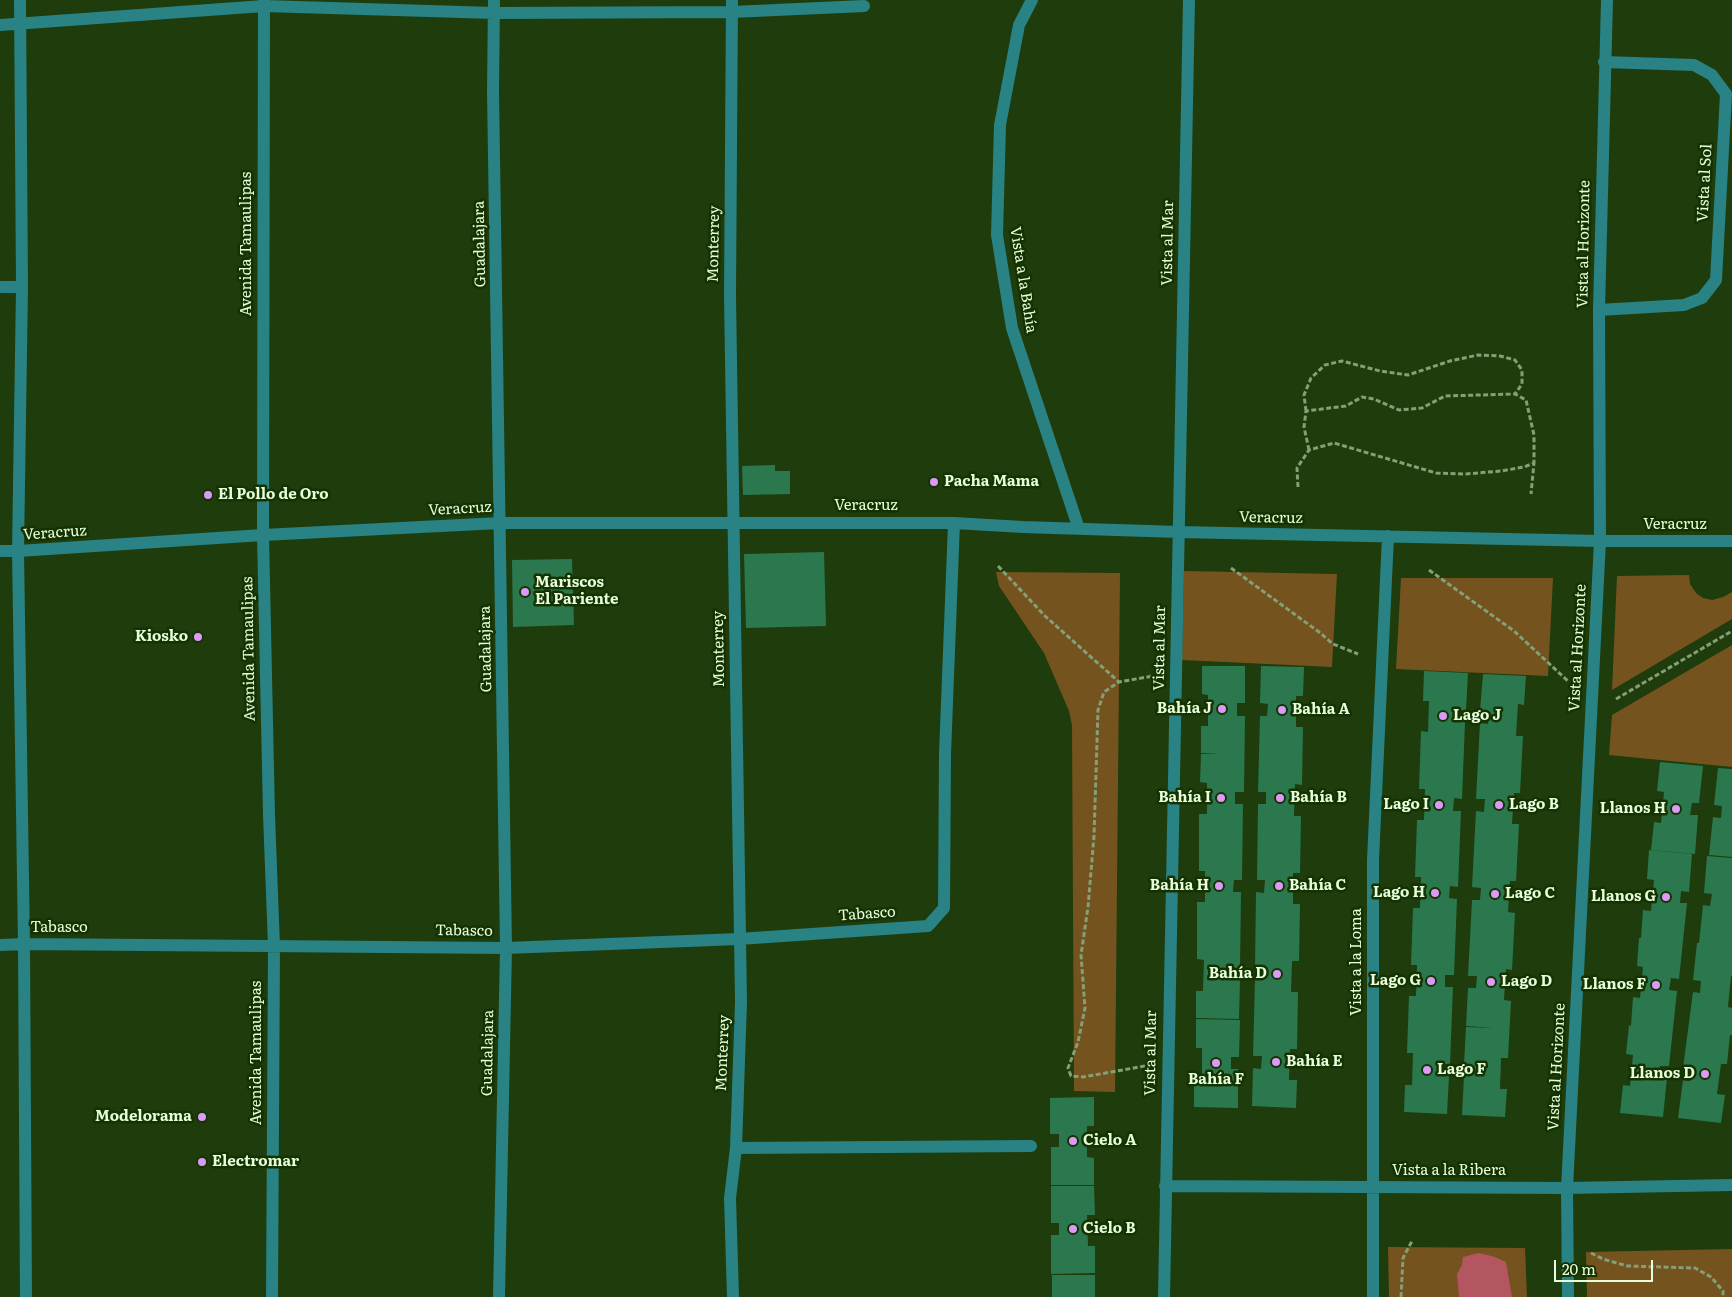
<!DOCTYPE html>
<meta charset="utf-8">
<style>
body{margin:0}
#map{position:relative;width:1732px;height:1297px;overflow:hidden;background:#1f3c0c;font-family:Literata,serif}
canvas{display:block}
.scale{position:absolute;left:1554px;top:1260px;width:99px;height:22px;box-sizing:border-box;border:2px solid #e6fedb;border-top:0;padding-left:6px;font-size:15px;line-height:18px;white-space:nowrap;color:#e6fedb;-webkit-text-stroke:4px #153201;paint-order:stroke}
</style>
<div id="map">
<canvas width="1732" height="1297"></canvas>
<div class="scale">20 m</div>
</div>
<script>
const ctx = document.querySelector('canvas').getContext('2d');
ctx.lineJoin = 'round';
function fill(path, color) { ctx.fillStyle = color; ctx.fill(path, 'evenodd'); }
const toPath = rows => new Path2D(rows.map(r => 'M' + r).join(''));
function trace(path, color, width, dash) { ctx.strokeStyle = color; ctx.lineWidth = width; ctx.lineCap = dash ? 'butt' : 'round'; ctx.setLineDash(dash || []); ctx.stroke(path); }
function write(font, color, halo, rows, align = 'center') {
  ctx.font = font + ' Literata,serif'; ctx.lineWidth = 5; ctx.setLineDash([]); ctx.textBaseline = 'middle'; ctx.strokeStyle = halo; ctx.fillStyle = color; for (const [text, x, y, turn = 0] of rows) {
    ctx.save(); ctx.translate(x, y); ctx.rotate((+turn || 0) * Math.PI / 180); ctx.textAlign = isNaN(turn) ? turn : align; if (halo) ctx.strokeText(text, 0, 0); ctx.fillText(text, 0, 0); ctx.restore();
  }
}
fill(toPath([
 [1184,571,1337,574,1332,667,1182,660],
 [996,572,1120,573,1115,1092,1074,1091,1072,725,1069,711,1044,653,999,586],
 [1689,575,1690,584,1696,593,1703,598,1712,600,1723,597,1732,592,1732,619,1612,690,1617,576],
 [1401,578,1553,578,1548,676,1396,669],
 [1732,645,1732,767,1609,755,1612,715],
 [1388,1247,1525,1248,1527,1297,1389,1297],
 [1732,1249,1732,1297,1587,1297,1586,1252]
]), '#74531f');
fill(toPath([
 [1479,1253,1495,1257,1506,1262,1512,1297,1459,1297,1457,1274,1462,1265,1463,1257]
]), '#b45660');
fill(toPath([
 [775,465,775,471,790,471,790,494,743,495,742,466],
 [824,552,826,626,746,628,744,554],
 [572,559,574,625,513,627,512,560],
 [1202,666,1245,666,1245,703,1237,703,1237,716,1245,716,1244,792,1235,792,1235,804,1243,804,1242,880,1234,880,1233,892,1241,892,1240,968,1232,968,1232,980,1240,980,1239,1019,1196,1018,1196,991,1203,991,1204,960,1197,959,1197,902,1205,902,1205,871,1199,871,1199,814,1207,814,1207,783,1200,782,1201,754,1218,754,1201,753,1201,726,1208,726,1208,695,1202,694],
 [1261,666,1304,667,1303,696,1296,696,1296,727,1303,727,1302,785,1295,784,1294,816,1301,816,1300,873,1293,873,1293,904,1300,904,1299,961,1292,961,1291,992,1298,992,1297,1049,1290,1049,1289,1080,1297,1080,1296,1108,1252,1106,1253,1068,1261,1069,1262,1056,1253,1056,1255,980,1263,980,1263,968,1255,968,1256,892,1264,893,1265,880,1257,880,1258,804,1266,804,1266,792,1258,792,1260,716,1267,716,1268,704,1260,703],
 [1424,671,1468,673,1466,710,1458,710,1458,722,1465,722,1462,799,1454,798,1453,811,1461,811,1458,887,1450,886,1449,898,1457,899,1454,975,1445,975,1445,987,1453,987,1450,1064,1441,1064,1441,1075,1449,1076,1447,1114,1404,1112,1405,1085,1412,1085,1413,1053,1407,1053,1409,996,1416,996,1417,965,1411,965,1413,908,1420,908,1421,877,1415,877,1417,820,1424,820,1425,789,1419,789,1421,731,1428,732,1429,701,1423,701],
 [1483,674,1526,676,1524,705,1518,704,1516,736,1523,736,1520,793,1514,793,1512,824,1519,824,1516,881,1510,881,1508,912,1515,913,1512,970,1506,969,1504,1000,1511,1001,1508,1058,1501,1058,1500,1089,1507,1089,1505,1117,1462,1115,1464,1076,1472,1076,1472,1064,1464,1064,1466,1027,1494,1028,1466,1026,1468,988,1476,988,1477,976,1468,976,1472,900,1480,900,1481,888,1472,887,1476,811,1484,812,1485,799,1476,799,1480,723,1488,724,1489,712,1480,711],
 [1660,762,1703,766,1699,803,1692,803,1690,815,1698,815,1695,854,1651,850,1654,822,1661,823,1664,792,1657,791],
 [1718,768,1732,769,1732,857,1709,855,1713,817,1721,818,1722,806,1714,805],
 [1649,850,1692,854,1689,892,1681,891,1680,903,1687,903,1679,979,1671,978,1669,990,1677,991,1669,1066,1660,1066,1660,1078,1667,1078,1663,1117,1620,1113,1623,1085,1630,1086,1633,1055,1626,1054,1629,1025,1631,1026,1633,997,1640,998,1643,967,1637,966,1639,938,1641,938,1643,910,1651,911,1654,880,1647,879],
 [1707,856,1732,858,1732,976,1731,976,1728,1007,1732,1008,1732,1035,1730,1035,1727,1064,1721,1064,1717,1094,1725,1095,1721,1123,1678,1118,1683,1080,1690,1081,1691,1069,1683,1068,1693,992,1700,993,1701,981,1693,980,1697,943,1699,943,1703,905,1710,906,1712,894,1704,893],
 [1196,1019,1240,1020,1239,1057,1231,1057,1231,1069,1238,1069,1238,1108,1194,1107,1194,1079,1202,1079,1202,1048,1196,1048],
 [1094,1097,1094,1126,1087,1126,1087,1157,1094,1158,1094,1185,1051,1185,1051,1147,1059,1147,1059,1134,1050,1134,1050,1098],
 [1051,1186,1094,1186,1095,1215,1087,1215,1088,1246,1095,1246,1095,1273,1051,1274,1051,1235,1059,1235,1059,1223,1051,1223],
 [1052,1275,1095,1275,1095,1297,1052,1297]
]), '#2b784e');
trace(toPath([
 [1306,411,1304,395,1311,378,1325,365,1342,361,1380,371,1408,375,1450,361,1478,355,1500,356,1515,360,1522,370,1522,384,1515,394],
 [1309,450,1304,427,1306,411,1346,406,1362,397,1374,399,1399,410,1422,408,1445,396,1515,394,1526,400,1534,435,1534,463],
 [1298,487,1297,468,1309,450,1334,443,1436,473,1466,474,1501,471,1524,467,1534,463,1531,494],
 [998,566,1045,616,1119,682],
 [1231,568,1319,632,1333,644,1358,654],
 [1429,570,1514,631,1569,682],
 [1616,699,1732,631],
 [1145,1066,1083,1077,1071,1076,1068,1068,1078,1042,1085,1008,1081,955,1088,907,1094,836,1098,710,1104,692,1119,682,1153,676],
 [1591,1253,1603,1259,1627,1266,1695,1268,1711,1277,1723,1291,1723,1297],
 [1401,1297,1403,1258,1412,1241]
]), '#859f76', 3, [5, 2.5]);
trace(toPath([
 [20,0,22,287,18,551,24,944,26,1297],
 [264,0,263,535,269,815,274,946,272,1297],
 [494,0,493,91,506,948,499,1297],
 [732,0,730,296,741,1002,736,1148,730,1198,733,1297],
 [1032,0,1019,25,1000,125,997,235,1012,328,1079,529],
 [0,25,264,6,494,13,732,12,864,6],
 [0,287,22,287],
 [1599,310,1684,305,1702,298,1716,280,1726,94,1712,75,1694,65,1604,62],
 [0,551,18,551,263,535,500,523,954,523,1023,527,1179,532,1600,541,1732,541],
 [0,945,24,944,506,948,739,939,928,926,944,908,945,754,954,523],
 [736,1148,1031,1146],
 [1165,1186,1567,1188,1732,1185],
 [1164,1297,1189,0],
 [1373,1297,1373,860,1388,536],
 [1568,1297,1567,1188,1600,541,1599,310,1607,0]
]), '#298283', 12);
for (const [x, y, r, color] of [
 [934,482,5,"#db9af6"],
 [208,495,5,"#db9af6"],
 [525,592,5,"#db9af6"],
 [198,637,5,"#db9af6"],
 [1222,709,5,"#db9af6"],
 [1282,710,5,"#db9af6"],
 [1443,716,5,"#db9af6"],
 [1221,798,5,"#db9af6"],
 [1280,798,5,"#db9af6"],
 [1439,805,5,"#db9af6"],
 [1499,805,5,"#db9af6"],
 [1676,809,5,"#db9af6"],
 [1219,886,5,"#db9af6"],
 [1279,886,5,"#db9af6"],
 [1435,893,5,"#db9af6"],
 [1495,894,5,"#db9af6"],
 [1666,897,5,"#db9af6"],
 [1277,974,5,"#db9af6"],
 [1431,981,5,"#db9af6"],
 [1491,982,5,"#db9af6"],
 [1656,985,5,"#db9af6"],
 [1276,1062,5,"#db9af6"],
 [1216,1063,5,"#db9af6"],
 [1427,1070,5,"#db9af6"],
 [1705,1074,5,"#db9af6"],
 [202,1117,5,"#db9af6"],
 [1073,1141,5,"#db9af6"],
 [202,1162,5,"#db9af6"],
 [1073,1229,5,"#db9af6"]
]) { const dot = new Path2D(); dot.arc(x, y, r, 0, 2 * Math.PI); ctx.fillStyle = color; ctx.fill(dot); trace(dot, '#153201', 2); }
write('15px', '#e6fedb', '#153201', [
 ["Vista al Sol",1705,183,-87],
 ["Vista al Mar",1168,243,-89],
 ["Avenida Tamaulipas",247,244,-90],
 ["Guadalajara",480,244,-91],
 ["Monterrey",714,244,-89],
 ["Vista al Horizonte",1584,244,-89],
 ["Vista a la Bahía",1023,280,81],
 ["Veracruz",866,506],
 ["Veracruz",460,509,-3],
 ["Veracruz",1271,518,1],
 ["Veracruz",1675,525],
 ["Veracruz",55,533,-4],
 ["Vista al Mar",1160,648,-89],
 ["Vista al Horizonte",1578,648,-87],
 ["Avenida Tamaulipas",249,649,-91],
 ["Guadalajara",486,649,-91],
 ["Monterrey",719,649,-91],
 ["Tabasco",867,914,-4],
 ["Tabasco",59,928],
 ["Tabasco",464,931,1],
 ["Vista a la Loma",1357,962,-90],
 ["Avenida Tamaulipas",257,1053,-90],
 ["Guadalajara",488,1053,-89],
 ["Monterrey",723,1053,-88],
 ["Vista al Mar",1151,1053,-89],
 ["Vista al Horizonte",1557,1067,-87],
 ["Vista a la Ribera",1449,1171]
]);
write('bold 15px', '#e6fedb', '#153201', [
 ["Pacha Mama",944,482],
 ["El Pollo de Oro",218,495],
 ["Mariscos",535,583],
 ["El Pariente",535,600],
 ["Kiosko",188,637,"right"],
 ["Bahía J",1212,709,"right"],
 ["Bahía A",1292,710],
 ["Lago J",1453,716],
 ["Bahía I",1211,798,"right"],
 ["Bahía B",1290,798],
 ["Lago I",1429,805,"right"],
 ["Lago B",1509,805],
 ["Llanos H",1666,809,"right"],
 ["Bahía H",1209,886,"right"],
 ["Bahía C",1289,886],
 ["Lago H",1425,893,"right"],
 ["Lago C",1505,894],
 ["Llanos G",1656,897,"right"],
 ["Bahía D",1267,974,"right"],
 ["Lago G",1421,981,"right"],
 ["Lago D",1501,982],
 ["Llanos F",1646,985,"right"],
 ["Bahía E",1286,1062],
 ["Lago F",1437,1070],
 ["Llanos D",1695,1074,"right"],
 ["Bahía F",1216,1080,"center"],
 ["Modelorama",192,1117,"right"],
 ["Cielo A",1083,1141],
 ["Electromar",212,1162],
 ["Cielo B",1083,1229]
], 'left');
</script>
